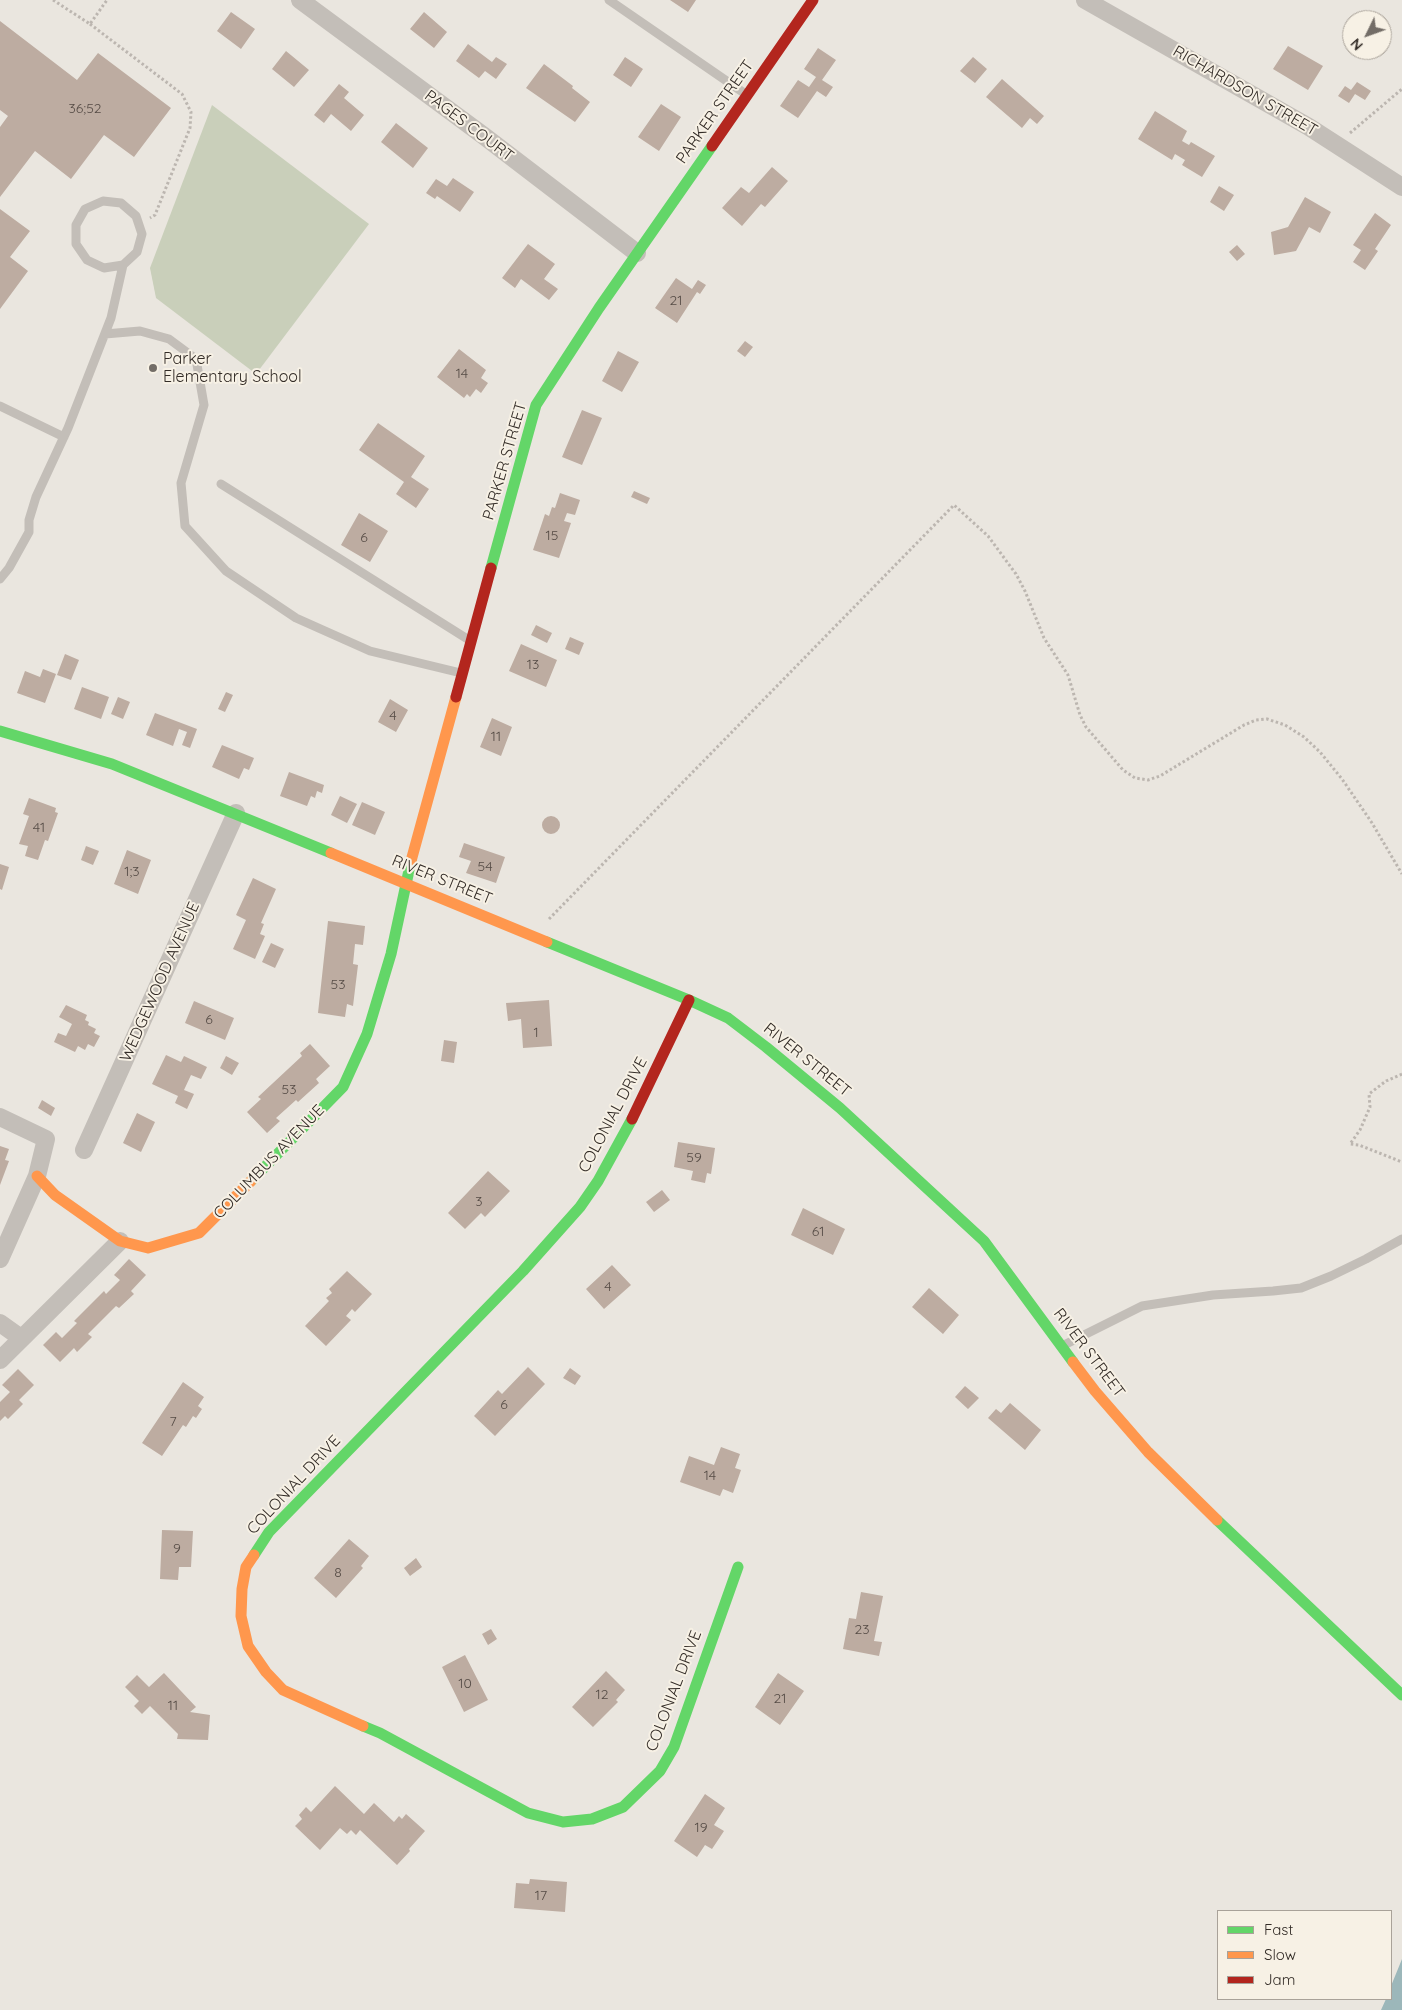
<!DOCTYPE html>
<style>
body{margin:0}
#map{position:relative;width:1402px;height:2010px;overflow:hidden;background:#eae6df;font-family:Quicksand,sans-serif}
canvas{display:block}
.legend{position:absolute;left:1217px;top:1910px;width:175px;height:90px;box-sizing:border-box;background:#f7f1e5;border:1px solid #a9a299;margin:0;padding:6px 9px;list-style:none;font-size:15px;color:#332c27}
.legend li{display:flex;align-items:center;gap:10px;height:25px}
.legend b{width:25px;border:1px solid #a9a299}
.north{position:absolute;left:1342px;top:10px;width:50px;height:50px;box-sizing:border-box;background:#f7f1e5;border:1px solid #a9a299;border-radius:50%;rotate:228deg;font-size:14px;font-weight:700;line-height:20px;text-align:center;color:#332c27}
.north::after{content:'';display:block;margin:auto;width:18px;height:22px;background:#736d67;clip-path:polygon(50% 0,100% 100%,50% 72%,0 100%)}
</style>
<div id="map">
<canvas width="1402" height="2010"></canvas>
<ul class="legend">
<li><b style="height:6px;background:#63d668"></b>Fast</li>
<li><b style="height:6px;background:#ff974d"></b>Slow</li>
<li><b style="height:6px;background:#b3261e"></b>Jam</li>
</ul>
<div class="north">N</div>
</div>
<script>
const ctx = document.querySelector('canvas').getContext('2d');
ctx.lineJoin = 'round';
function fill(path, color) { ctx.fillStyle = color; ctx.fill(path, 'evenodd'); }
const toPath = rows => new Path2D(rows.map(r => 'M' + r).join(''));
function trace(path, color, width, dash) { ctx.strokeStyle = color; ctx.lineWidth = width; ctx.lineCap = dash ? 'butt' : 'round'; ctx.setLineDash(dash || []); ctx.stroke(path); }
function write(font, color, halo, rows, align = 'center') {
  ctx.font = font + ' Quicksand,sans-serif'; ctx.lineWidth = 4; ctx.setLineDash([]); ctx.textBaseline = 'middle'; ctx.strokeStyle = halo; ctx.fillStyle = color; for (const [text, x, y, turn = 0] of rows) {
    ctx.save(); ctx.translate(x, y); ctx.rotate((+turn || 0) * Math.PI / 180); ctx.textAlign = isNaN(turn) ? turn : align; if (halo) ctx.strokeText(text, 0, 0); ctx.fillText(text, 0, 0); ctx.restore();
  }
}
fill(toPath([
 [212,105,369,224,256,374,156,298,150,268]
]), '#c9cfba');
fill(toPath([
 [1402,1959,1402,2010,1381,2010,1386,1999,1391,1999,1391,1986]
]), '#9cb7ba');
fill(toPath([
 [670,0,696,0,688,12],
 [231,12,255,29,241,49,217,31],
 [424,12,447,32,434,48,410,29],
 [0,21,77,80,98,53,171,108,134,157,104,135,71,179,35,151,0,197,0,127,8,116,0,110],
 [468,44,492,62,496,57,507,64,496,79,485,71,479,78,456,61],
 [1288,46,1323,66,1308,90,1273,69],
 [818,48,836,60,822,80,833,87,826,97,817,91,798,118,780,106,798,80,809,87,816,77,804,69],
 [286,51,309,70,294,87,272,69],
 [625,57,643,69,631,87,613,75],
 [973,57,987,69,975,83,960,71],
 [544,64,573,86,572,88,590,102,575,122,526,88],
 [1002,79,1044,116,1037,124,1030,118,1022,128,986,97],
 [1357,82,1371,91,1365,100,1355,94,1349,103,1338,96,1345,86,1351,90],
 [339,84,349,92,344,98,364,115,351,131,331,114,324,123,314,115],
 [661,104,681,117,659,151,638,137],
 [1155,111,1187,131,1182,141,1189,145,1191,142,1215,156,1202,177,1182,165,1185,160,1175,154,1172,160,1138,139],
 [396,123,428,148,413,168,381,142],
 [772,167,788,181,765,207,761,204,742,226,722,208,741,187,749,193],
 [453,178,474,192,460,212,437,196,435,199,426,193,436,179,447,186],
 [1219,186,1234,195,1224,211,1210,202],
 [1305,197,1331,212,1320,233,1309,227,1296,251,1274,255,1271,232,1288,227],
 [0,209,30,231,10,257,28,271,0,309],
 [1375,213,1391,225,1375,249,1378,251,1365,270,1353,262,1361,250,1353,245],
 [528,244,555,264,544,279,558,289,549,300,521,279,515,288,502,278],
 [1237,245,1245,254,1237,261,1229,252],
 [676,278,692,289,698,280,706,285,700,294,697,292,677,323,655,308],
 [745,341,753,347,745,357,737,351],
 [459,349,486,370,481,378,488,383,481,393,476,389,470,397,467,394,464,398,437,377],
 [618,351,639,362,622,392,602,381],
 [582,410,602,418,582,465,562,457],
 [378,423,425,456,411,477,429,489,416,508,396,494,404,482,359,450],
 [634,491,650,498,647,504,631,497],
 [560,493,580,500,575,515,567,513,564,521,571,523,559,558,533,550,545,514,549,516,552,507,555,508],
 [359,513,388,531,370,562,341,545],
 [536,625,552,633,547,643,531,635],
 [570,637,584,643,579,655,565,649],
 [521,644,557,660,546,687,509,671],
 [65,654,79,660,71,680,57,675],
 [43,669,56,674,45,703,17,693,25,671,40,677],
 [82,687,109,697,101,719,74,709],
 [226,692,233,695,225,712,218,709],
 [118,697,130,702,123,719,111,714],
 [390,699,408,710,396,732,378,722],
 [155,713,197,729,190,748,182,745,187,732,179,729,173,746,146,735],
 [492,718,512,727,501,756,480,747],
 [222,745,254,758,249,770,244,768,239,779,212,767],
 [289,772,324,785,322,793,317,791,315,798,311,796,307,806,280,796],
 [340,796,357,804,347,823,331,815],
 [29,798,56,808,55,812,58,813,48,841,45,840,38,860,25,856,28,846,19,844,29,816,23,814],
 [362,802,385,812,375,835,352,825],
 '542 825a9 9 0 1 1 18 0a9 9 0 1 1-18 0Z',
 [464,843,505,857,496,883,466,873,471,861,459,857],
 [86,846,99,851,93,865,81,860],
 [127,850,151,860,138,894,114,884],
 [0,864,9,867,2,890,0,889],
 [253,878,276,889,261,923,264,924,260,934,265,936,255,959,233,949,246,920,236,915],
 [328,921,365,926,363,945,355,944,353,964,358,965,353,1006,347,1004,345,1017,318,1013],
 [271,943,284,949,275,968,262,962],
 [549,1000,552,1046,523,1048,521,1019,508,1021,506,1003],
 [194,1001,234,1018,225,1040,185,1023],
 [66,1005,87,1015,85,1020,89,1022,88,1025,96,1029,94,1033,100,1036,94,1047,88,1044,85,1050,78,1046,75,1052,54,1042,58,1033,66,1036,72,1024,59,1017],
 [444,1040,457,1042,454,1063,441,1061],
 [310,1044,330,1066,316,1079,319,1083,298,1102,296,1100,276,1118,280,1121,267,1133,247,1112,261,1099,258,1097,302,1056,300,1053],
 [166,1055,181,1062,184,1056,207,1067,201,1079,191,1075,184,1090,194,1094,187,1109,175,1103,178,1096,152,1084],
 [226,1056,239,1063,232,1075,220,1068],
 [42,1100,55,1108,51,1116,38,1108],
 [137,1113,155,1122,141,1152,123,1143],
 [678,1142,715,1148,711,1174,707,1173,705,1183,691,1180,693,1171,674,1167],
 [0,1146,9,1149,5,1160,9,1161,0,1185],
 [488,1171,510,1191,485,1217,481,1213,465,1229,448,1213],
 [662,1190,670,1200,654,1212,646,1202],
 [803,1208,845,1229,833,1255,791,1235],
 [129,1259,146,1275,131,1291,134,1294,119,1308,116,1306,88,1334,92,1337,77,1352,74,1348,60,1362,43,1345,56,1332,62,1338,77,1323,74,1321,104,1291,106,1294,120,1280,114,1275],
 [612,1265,631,1285,604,1309,586,1289],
 [347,1271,372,1294,355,1312,352,1309,346,1316,351,1320,326,1346,305,1326,329,1301,326,1298,332,1293,329,1289],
 [929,1288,959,1315,943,1334,912,1307],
 [528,1367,545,1384,495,1436,474,1416,498,1390,502,1394],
 [570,1368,581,1376,575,1385,563,1378],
 [18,1369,34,1385,19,1400,23,1404,8,1419,5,1416,0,1421,0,1402,10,1392,2,1385],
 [183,1382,204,1397,198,1406,202,1409,196,1418,193,1416,186,1427,183,1425,162,1456,142,1443],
 [965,1386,979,1398,968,1409,955,1397],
 [1010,1403,1041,1430,1025,1450,988,1418,996,1409,1001,1413],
 [721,1447,740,1454,735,1468,741,1470,733,1493,723,1489,720,1496,680,1482,689,1456,714,1465],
 [162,1530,193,1531,191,1567,179,1567,178,1580,160,1579],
 [349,1539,369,1556,361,1566,363,1568,336,1598,314,1578],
 [416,1558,422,1567,410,1576,404,1568],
 [861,1592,883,1596,874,1641,882,1642,879,1656,843,1649,849,1618,856,1619],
 [491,1629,497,1639,488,1645,482,1634],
 [465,1655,488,1700,464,1712,442,1667],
 [606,1671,625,1690,616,1700,618,1702,593,1727,572,1707],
 [164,1673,196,1707,190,1712,210,1715,208,1740,177,1739,178,1734,150,1706,142,1714,134,1706,139,1701,125,1687,137,1675,149,1687],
 [778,1673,804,1691,780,1725,755,1707],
 [335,1786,364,1814,374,1803,394,1822,399,1816,402,1819,406,1814,425,1831,409,1849,410,1851,397,1865,360,1830,356,1835,351,1830,347,1834,340,1828,320,1850,295,1826,302,1819,299,1815,306,1807,311,1812],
 [705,1794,725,1808,714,1825,724,1831,712,1849,705,1845,697,1857,674,1841],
 [530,1879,567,1882,565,1912,514,1908,516,1883,529,1884]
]), '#bdaca1');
trace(toPath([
 [53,0,90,24,107,0],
 [90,24,182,94,191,112,190,128,155,215,150,218],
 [1350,133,1402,89],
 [549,919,954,505,988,536,1016,574,1025,591,1044,638,1068,675,1080,715,1086,727,1123,770,1135,778,1148,780,1160,776,1244,725,1256,720,1267,719,1285,725,1304,737,1320,752,1342,779,1372,823,1402,874],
 [1402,1074,1386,1081,1369,1094,1370,1107,1360,1130,1350,1144,1359,1145,1402,1162]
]), '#bcb6b0', 3, [2.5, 2.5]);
trace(toPath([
 [609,0,747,95],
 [105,334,140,331,169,339,196,359,204,405,181,483,185,526,226,571,296,618,370,651,461,673],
 [0,406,64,437],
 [221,484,469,640],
 [0,579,9,568,29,532,29,520,36,497,68,428,111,318,123,265,137,252,142,234,136,216,121,203,103,201,85,209,76,225,76,244,87,260,104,268,123,265],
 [1064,1345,1142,1306,1213,1295,1273,1291,1301,1288,1331,1276,1366,1259,1402,1239]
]), '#c3beb8', 9);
trace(toPath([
 [300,0,484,136,637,253],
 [1085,0,1309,127,1402,187],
 [0,1117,46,1139,37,1176,0,1259],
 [84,1150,236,813],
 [0,1323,21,1338],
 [0,1360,120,1241]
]), '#c3beb8', 18);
trace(toPath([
 [491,568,536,405,599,308,712,146],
 [0,731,112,764,331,853],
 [547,942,689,1000,728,1018,766,1047,840,1108,984,1241,1073,1362],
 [251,1181,343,1087,367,1034,391,954,411,861],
 [1217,1520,1402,1695],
 [254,1555,269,1532,523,1271,580,1207,598,1181,632,1119],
 [363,1726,380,1733,528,1813,563,1822,592,1819,623,1807,660,1771,674,1747,738,1567]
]), '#63d668', 11);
trace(toPath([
 [331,853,547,942],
 [411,861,456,697],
 [37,1176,55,1195,120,1241,148,1248,199,1233,251,1181],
 [1073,1362,1095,1391,1148,1452,1217,1520],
 [254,1555,246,1567,242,1589,241,1616,248,1646,266,1672,283,1690,363,1726]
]), '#ff974d', 11);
trace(toPath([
 [712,146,813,0],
 [456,697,491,568],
 [632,1119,689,1000]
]), '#b3261e', 11);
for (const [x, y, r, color] of [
 [153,368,5,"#736d67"]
]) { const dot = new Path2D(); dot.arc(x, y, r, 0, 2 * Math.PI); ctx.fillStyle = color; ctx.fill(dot); trace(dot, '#f7f1e5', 2); }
write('14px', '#564c46', null, [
 ["36;52",85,109],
 ["21",676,301],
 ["14",462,374],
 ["15",552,536],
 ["6",364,538],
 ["13",533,665],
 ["4",393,716],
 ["11",496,737],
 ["41",39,828],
 ["54",485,867],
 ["1;3",132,872],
 ["53",338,985],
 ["6",209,1020],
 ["1",536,1033],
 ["53",289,1090],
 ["59",694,1158],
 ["3",479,1202],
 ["61",818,1232],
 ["4",608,1287],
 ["6",504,1405],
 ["7",173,1422],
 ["14",710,1476],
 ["9",177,1549],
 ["8",338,1573],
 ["23",862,1630],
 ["10",465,1684],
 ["12",602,1695],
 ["21",780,1699],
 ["11",173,1706],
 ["19",701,1828],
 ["17",541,1896]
]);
write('16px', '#332c27', '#f7f1e5', [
 ["RICHARDSON STREET",1245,91,30],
 ["PARKER STREET",715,112,-55],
 ["PAGES COURT",469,126,37],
 ["PARKER STREET",505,461,-74],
 ["RIVER STREET",442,880,22],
 ["WEDGEWOOD AVENUE",160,982,-66],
 ["RIVER STREET",807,1060,39],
 ["COLONIAL DRIVE",613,1115,-62],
 ["COLUMBUS AVENUE",269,1162,-46],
 ["RIVER STREET",1089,1353,53],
 ["COLONIAL DRIVE",294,1485,-47],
 ["COLONIAL DRIVE",674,1691,-69]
]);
write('16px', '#332c27', '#f7f1e5', [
 ["Parker",163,359],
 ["Elementary School",163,377]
], 'left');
</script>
